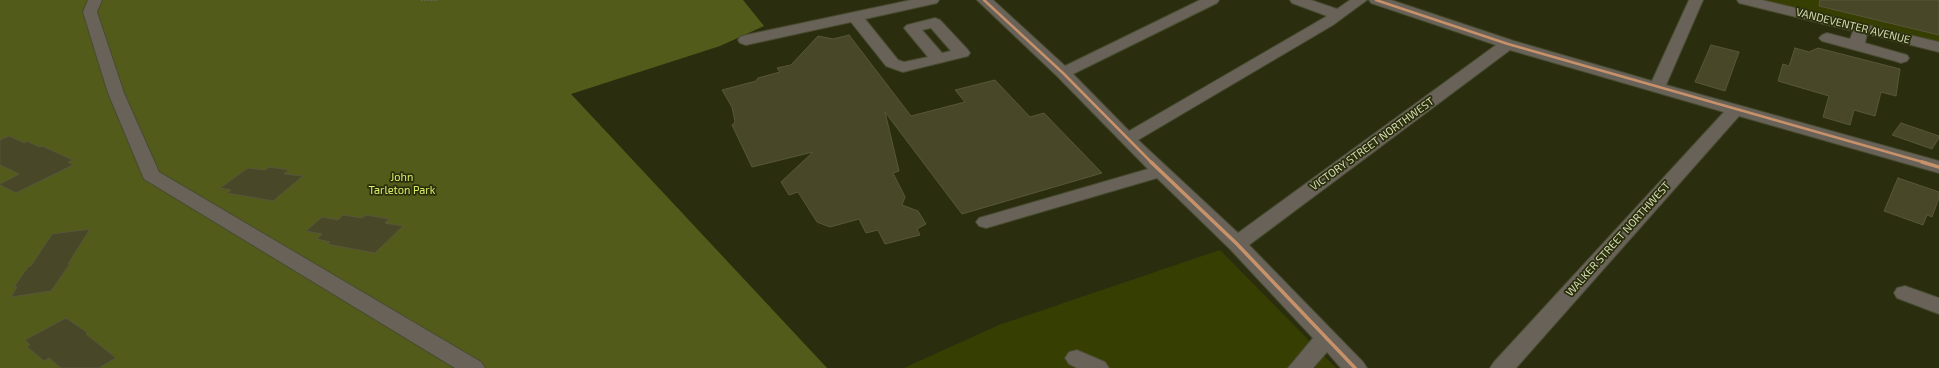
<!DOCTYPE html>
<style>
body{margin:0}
canvas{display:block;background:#2a2e0e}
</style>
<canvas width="1939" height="368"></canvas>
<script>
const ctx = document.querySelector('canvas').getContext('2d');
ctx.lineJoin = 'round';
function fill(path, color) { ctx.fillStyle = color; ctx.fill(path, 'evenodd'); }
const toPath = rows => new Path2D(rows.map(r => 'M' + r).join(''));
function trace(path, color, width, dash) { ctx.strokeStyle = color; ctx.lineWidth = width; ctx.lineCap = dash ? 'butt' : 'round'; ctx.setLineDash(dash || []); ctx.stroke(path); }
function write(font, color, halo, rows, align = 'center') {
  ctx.font = font + ' "Exo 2",sans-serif'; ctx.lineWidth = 3.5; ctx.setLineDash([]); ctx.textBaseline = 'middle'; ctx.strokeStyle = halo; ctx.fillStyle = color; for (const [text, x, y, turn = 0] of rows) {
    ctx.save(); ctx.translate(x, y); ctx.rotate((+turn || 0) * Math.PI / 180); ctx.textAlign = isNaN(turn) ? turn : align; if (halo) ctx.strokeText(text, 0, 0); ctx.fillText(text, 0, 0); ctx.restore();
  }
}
fill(toPath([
 [1757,0,1939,0,1939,43],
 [1220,250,1336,368,904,368,999,325]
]), '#373e02');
fill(toPath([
 [0,0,743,0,764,26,720,46,571,94,827,368,0,368]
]), '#535b1b');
const building = toPath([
 [1820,0,1939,0,1939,35,1819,6,1820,0],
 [849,35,911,116,965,102,955,90,995,80,1030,117,1044,113,1102,173,962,214,885,112,899,171,893,173,905,197,902,205,918,211,926,224,917,229,920,235,885,244,878,230,866,233,859,219,830,227,817,222,798,192,789,195,781,182,813,152,752,167,732,125,735,122,732,107,722,90,756,81,758,78,780,72,777,68,791,65,818,36,833,39,849,35],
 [1711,45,1739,52,1725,91,1695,82,1711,45],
 [1795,48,1809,52,1818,48,1900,69,1896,96,1881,92,1875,116,1854,110,1850,125,1823,117,1829,96,1778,81,1783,64,1789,66,1795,48],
 [1901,123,1939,136,1939,138,1932,149,1892,135,1901,123],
 [9,136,24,143,27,141,39,147,42,146,73,160,68,162,73,165,16,193,0,185,0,184,19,174,0,165,0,140,9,136],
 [269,167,289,170,284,174,303,176,273,201,227,193,231,190,220,188,248,168,265,170,269,167],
 [1898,178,1939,192,1939,198,1932,217,1927,215,1923,225,1884,211,1898,178],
 [343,215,362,218,366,215,389,219,385,223,403,226,375,253,327,244,330,242,317,239,322,234,306,231,322,217,338,220,343,215],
 [90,229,68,264,70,264,51,291,11,297,17,287,14,287,28,267,31,266,52,234,90,229],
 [66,318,88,333,86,334,116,358,99,368,61,368,49,358,44,361,27,347,30,345,25,340,66,318]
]);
fill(building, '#484728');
trace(building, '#58563a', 1);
const minor = toPath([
 [88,0,102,0,97,12,124,93,159,172,481,362,485,368,455,368,144,179,108,93,83,12,88,0],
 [911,0,939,0,937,3,865,19,898,60,904,62,928,57,904,28,907,25,935,18,940,20,968,50,970,53,968,56,903,72,897,70,886,66,851,22,746,45,740,43,738,40,740,37,746,35,911,0],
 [931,28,951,51,942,53,922,30,931,28],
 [977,0,993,0,1065,66,1200,0,1219,0,1217,3,1073,74,1129,131,1327,16,1292,3,1290,0,1311,0,1337,9,1350,0,1367,0,1333,25,1138,140,1238,233,1496,45,1371,3,1369,0,1391,0,1514,41,1652,81,1689,0,1703,0,1666,85,1939,161,1939,173,1739,116,1516,368,1490,368,1494,362,1724,112,1510,50,1249,245,1363,362,1367,368,1341,368,1327,352,1313,368,1288,368,1313,338,1230,249,1157,178,993,226,986,228,979,226,976,222,979,218,1148,169,1057,76,977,0],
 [1737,0,1762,0,1939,42,1939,52,1867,34,1865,43,1907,55,1909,58,1907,61,1901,63,1895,61,1822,41,1819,38,1822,35,1827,33,1850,39,1853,31,1739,3,1737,0],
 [1905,286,1939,298,1939,314,1897,298,1894,293,1897,288,1905,286],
 [1077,350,1105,362,1109,368,1077,368,1069,364,1065,358,1069,352,1077,350]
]);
trace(minor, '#474b2f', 2);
trace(toPath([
 [421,0,437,0]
]), '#6b685b', 2, [1.5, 1.5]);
fill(minor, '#686259');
trace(toPath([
 [984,0,1063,73,1152,163],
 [1376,0,1508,44,1926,163]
]), '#c7916a', 2.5);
trace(toPath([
 [1151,162,1237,244,1355,368],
 [1922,162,1939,167]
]), '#c7916a', 3.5);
write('11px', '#d3dbb8', '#2a2f0a', [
 ["VANDEVENTER AVENUE",1853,26,14],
 ["VICTORY STREET NORTHWEST",1372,144,-36],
 ["WALKER STREET NORTHWEST",1618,239,-48]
]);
write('11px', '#daee6a', '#2a2f0a', [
 ["John",402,177],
 ["Tarleton Park",402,190]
]);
</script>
